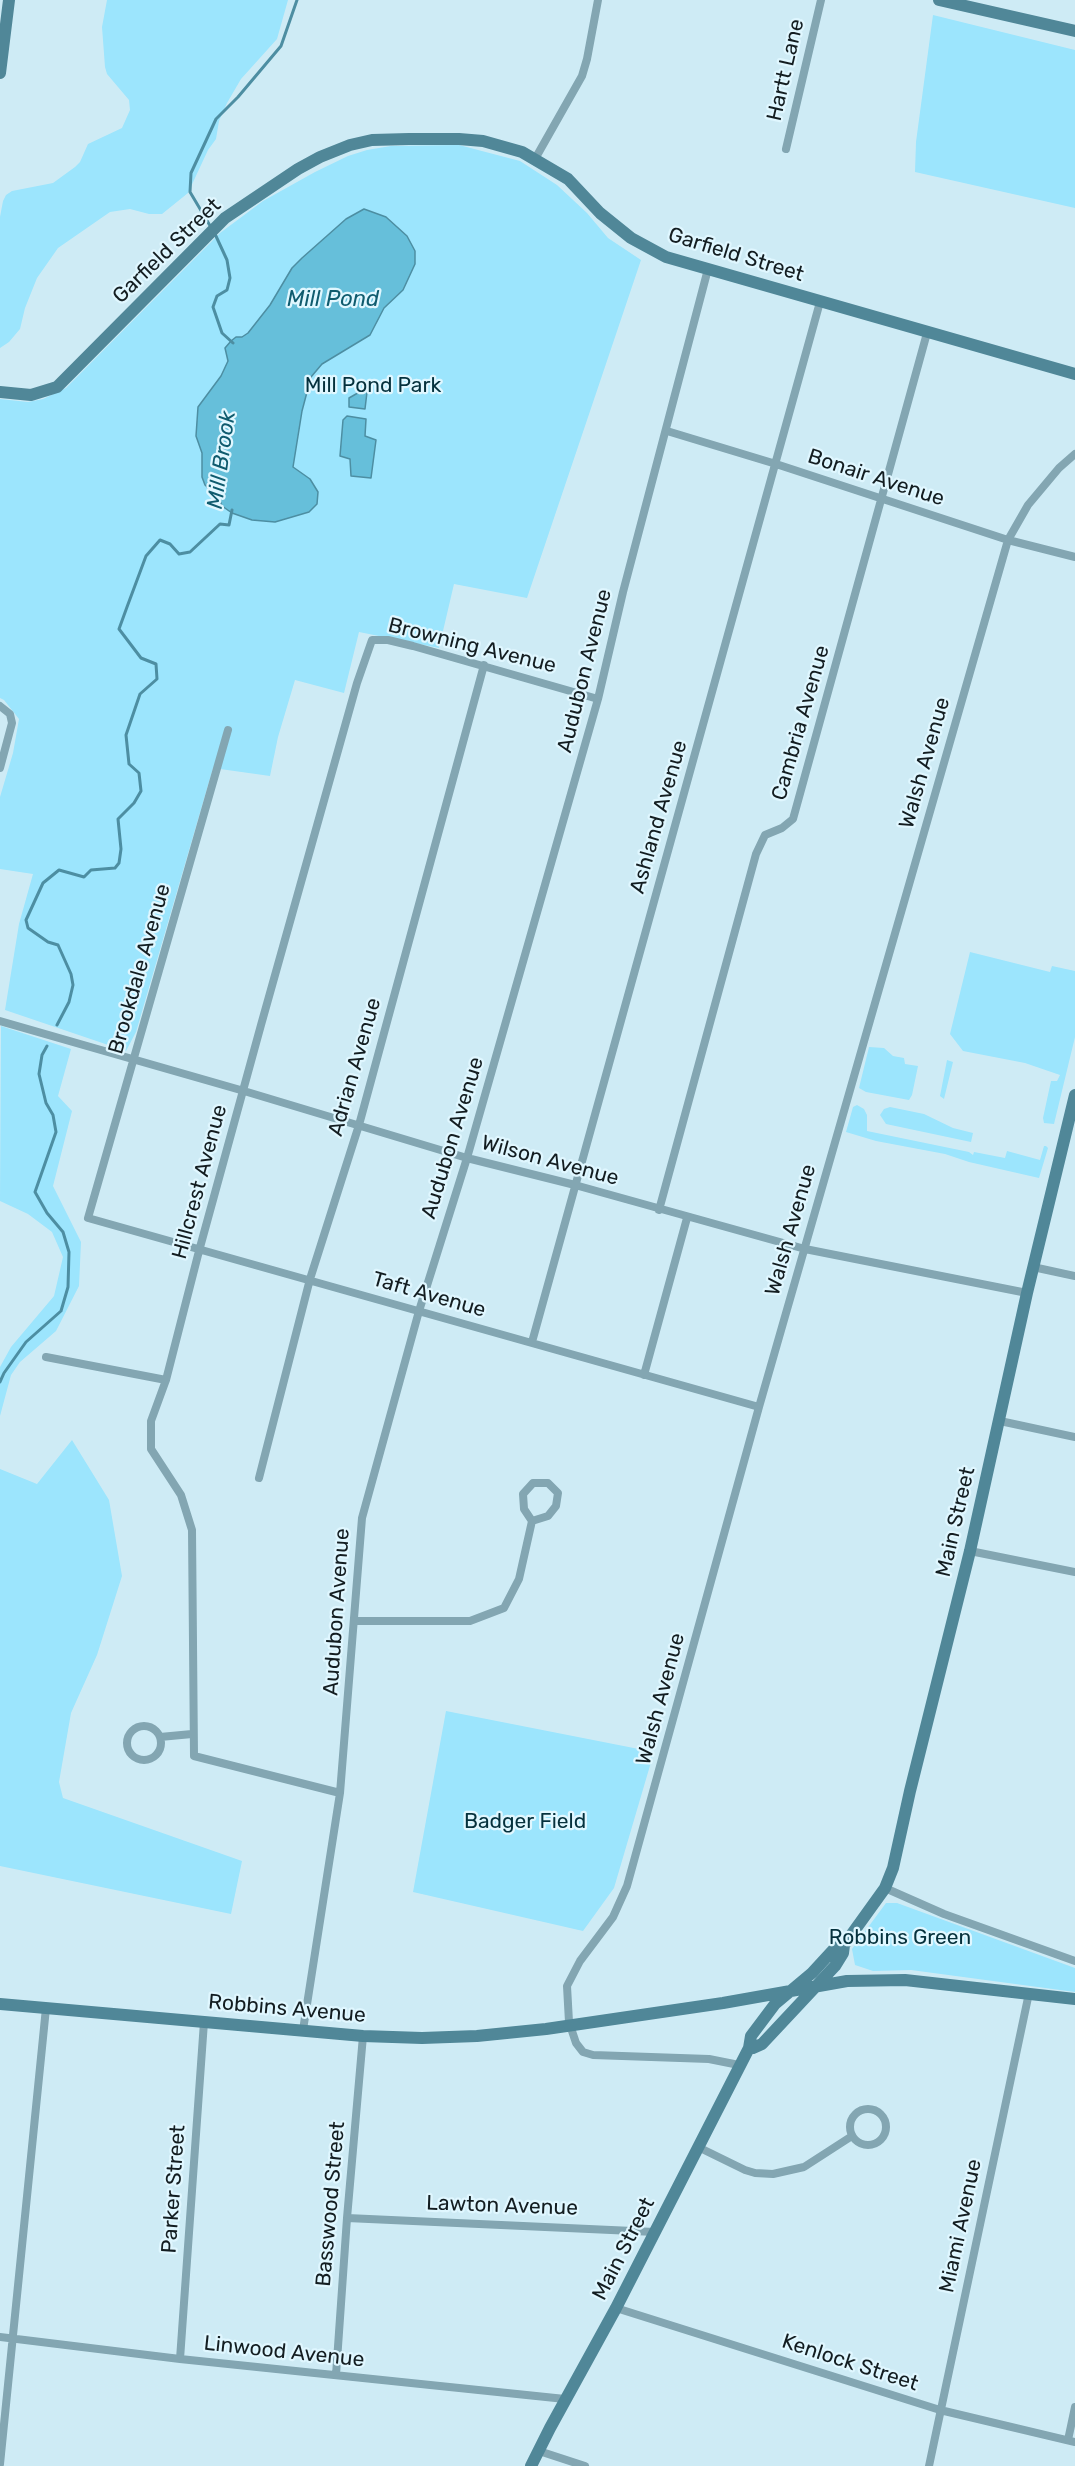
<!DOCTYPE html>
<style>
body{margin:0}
canvas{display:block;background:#ceebf5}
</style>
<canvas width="1075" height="2466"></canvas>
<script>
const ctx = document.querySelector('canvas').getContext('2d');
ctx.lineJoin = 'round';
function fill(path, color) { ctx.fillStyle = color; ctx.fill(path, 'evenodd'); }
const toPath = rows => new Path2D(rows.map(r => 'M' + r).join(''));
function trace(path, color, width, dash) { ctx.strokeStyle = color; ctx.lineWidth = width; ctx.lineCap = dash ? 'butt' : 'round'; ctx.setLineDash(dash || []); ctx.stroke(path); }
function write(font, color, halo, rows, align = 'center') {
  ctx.font = font + ' Rubik,sans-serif'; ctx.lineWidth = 4.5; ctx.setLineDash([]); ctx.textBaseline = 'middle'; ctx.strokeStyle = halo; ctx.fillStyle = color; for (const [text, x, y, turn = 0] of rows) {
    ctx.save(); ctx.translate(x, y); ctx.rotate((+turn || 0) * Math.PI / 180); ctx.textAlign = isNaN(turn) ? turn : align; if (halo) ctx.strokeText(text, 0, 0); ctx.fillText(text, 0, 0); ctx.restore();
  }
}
fill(toPath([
 [107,0,288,0,277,39,241,79,227,103,219,121,216,139,208,150,188,193,162,214,149,214,130,209,110,212,58,248,37,278,25,308,20,329,9,342,0,348,0,217,3,201,6,195,12,191,53,183,75,167,80,162,88,144,122,128,130,110,129,100,107,74,105,67,102,27],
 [933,15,1075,50,1075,208,915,172,916,142],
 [459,145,520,161,557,185,587,213,608,238,641,260,527,598,454,584,439,648,359,632,344,693,295,680,278,737,270,776,213,768,136,1032,126,1051,5,1010,19,924,33,874,0,869,0,797,13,753,19,719,4,700,0,698,0,399,28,402,43,399,66,388,220,233,263,201,315,172,348,156,367,150,391,146],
 [970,952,1050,972,1052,966,1075,971,1075,1037,1054,1124,1044,1123,1043,1118,1051,1081,1057,1081,1060,1075,1025,1063,963,1051,950,1034],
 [1,1026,71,1049,58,1096,72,1111,53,1186,81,1242,79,1286,56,1331,20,1362,11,1375,0,1416,0,1367,11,1347,54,1296,63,1257,52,1232,28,1214,0,1201],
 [869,1047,884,1048,893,1056,904,1058,905,1064,918,1066,912,1095,909,1100,866,1092,859,1088],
 [947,1060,953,1062,944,1099,940,1096],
 [857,1105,864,1109,867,1115,867,1131,969,1152,973,1155,974,1152,1005,1158,1007,1151,1040,1160,1044,1146,1046,1146,1048,1148,1039,1178,969,1162,945,1154,876,1141,846,1132,853,1107],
 [890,1107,924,1114,953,1128,973,1133,971,1142,886,1124,880,1115,884,1109],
 [72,1440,109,1500,122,1576,97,1655,71,1713,59,1782,63,1798,242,1861,231,1914,0,1866,0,1469,37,1484],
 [446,1711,654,1752,614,1888,583,1931,413,1892],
 [886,1903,897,1903,1075,1968,1075,1992,911,1970,873,1971,855,1965,852,1949]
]), '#9ce5fd');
const water = toPath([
 [364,209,386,217,407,236,415,251,415,264,403,290,384,308,370,335,322,364,311,377,302,411,293,467,310,479,318,492,317,504,309,512,275,522,252,520,232,513,222,506,219,498,205,485,202,477,202,453,196,436,198,407,221,376,228,361,225,348,231,341,236,337,242,337,248,333,270,305,292,268,302,258,346,219,364,209],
 [363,390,367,392,365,409,349,407,349,398,363,390],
 [347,416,366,419,365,436,376,440,371,478,351,476,350,459,340,456,343,420,347,416]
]);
fill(water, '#66bfda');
trace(water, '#4d8ea2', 1.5);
trace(toPath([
 [212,229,190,192,191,173,216,119,238,97,281,46,297,0],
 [215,234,227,260,230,278,227,290,217,296,213,307,222,333,233,343],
 [57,1025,69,1002,73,985,71,974,58,945,48,942,28,928,26,920,43,883,59,870,84,877,91,870,115,868,119,863,121,849,118,819,134,803,141,791,139,773,129,764,126,735,140,694,157,679,156,664,141,658,119,629,127,607,146,556,160,540,170,544,179,554,190,552,220,524,229,525,232,510],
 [0,1382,4,1373,26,1342,61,1311,68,1287,69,1252,63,1232,47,1213,35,1192,56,1132,53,1115,46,1103,39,1074,42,1055,47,1046]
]), '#4d8ea2', 3);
trace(toPath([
 [786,149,821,0],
 [535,159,582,76,587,59,598,0],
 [667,431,776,464,1008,540,1075,557],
 [0,706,10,714,12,723,0,768],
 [228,730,88,1218,759,1407],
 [0,1021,244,1091,467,1158,575,1185,805,1249,1027,1293],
 [659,1210,756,854,765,835,782,828,793,819,927,333],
 [1033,1267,1075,1276],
 [532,1342,820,302],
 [46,1357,166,1380],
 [644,1375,687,1218],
 [1000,1421,1075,1437],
 [259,1478,310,1279,359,1125,484,665],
 [970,1551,1075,1572],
 [356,1621,470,1621,504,1608,519,1579,532,1521,524,1509,523,1494,533,1483,548,1483,558,1493,556,1506,548,1516,532,1521],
 '127 1743a17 17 0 1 1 34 0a17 17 0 1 1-34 0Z',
 [160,1737,192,1734],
 [340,1793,194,1756,192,1530,181,1495,151,1449,151,1421,166,1380,199,1251,261,1025,357,683,372,640,388,640,413,646,598,699],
 [885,1888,944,1914,1075,1961],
 [303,2030,340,1793,362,1518,419,1311,467,1158,598,699,623,592,708,269],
 [739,2065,709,2059,593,2055,583,2052,576,2043,569,2022,567,1986,580,1961,613,1917,627,1886,759,1407,1008,540,1028,505,1059,468,1075,454],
 '850 2127a18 18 0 1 1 36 0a18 18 0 1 1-36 0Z',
 [698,2147,745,2170,755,2173,773,2174,804,2167,852,2136],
 [347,2218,655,2232],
 [616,2308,940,2410,1075,2442],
 [0,2337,180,2359,565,2399],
 [180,2359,204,2022],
 [336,2375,347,2218,363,2036],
 [1068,2440,1075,2407],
 [539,2451,585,2466],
 [0,2464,46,2008],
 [929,2466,1029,1993]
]), '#83a6b2', 8);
trace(toPath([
 [939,0,1075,31],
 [0,73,9,0],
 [0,392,31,395,57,387,225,218,298,169,320,157,350,145,372,140,409,139,459,139,483,141,522,152,568,179,600,213,631,238,666,257,1075,374],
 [844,1945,885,1888,893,1868,910,1791,970,1551,1027,1293,1075,1095],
 [0,2004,363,2036,422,2038,477,2036,546,2029,723,2003,847,1981,905,1980,1075,1999],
 [749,2048,753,2048,762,2044,835,1966,843,1953,844,1945],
 [749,2048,751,2036,775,2004,812,1973,835,1948,844,1945],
 [531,2466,550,2428,616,2308,749,2048]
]), '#508798', 12);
write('21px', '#131d21', '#e0f7ff', [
 ["Hartt Lane",786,70,-77],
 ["Garfield Street",167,251,-44],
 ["Garfield Street",736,255,17],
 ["Bonair Avenue",876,478,18],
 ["Browning Avenue",472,646,14],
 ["Audubon Avenue",585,671,-76],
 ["Cambria Avenue",801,723,-74],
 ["Walsh Avenue",925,763,-74],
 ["Ashland Avenue",659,817,-74],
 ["Brookdale Avenue",140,969,-74],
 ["Adrian Avenue",355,1067,-74],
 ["Audubon Avenue",453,1138,-73],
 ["Wilson Avenue",550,1161,15],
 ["Hillcrest Avenue",200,1182,-75],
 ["Walsh Avenue",791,1230,-74],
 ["Taft Avenue",429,1295,16],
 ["Main Street",956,1522,-77],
 ["Audubon Avenue",337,1612,-86],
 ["Walsh Avenue",661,1699,-75],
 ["Robbins Avenue",287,2009,5],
 ["Parker Street",174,2189,-86],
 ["Basswood Street",331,2204,-85],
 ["Lawton Avenue",502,2206,2],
 ["Miami Avenue",961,2226,-78],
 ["Main Street",624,2249,-63],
 ["Linwood Avenue",284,2352,6],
 ["Kenlock Street",850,2363,18]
]);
write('21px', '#05313d', '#e0f7ff', [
 ["Mill Pond Park",373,386],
 ["Badger Field",525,1822],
 ["Robbins Green",900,1938]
]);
write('italic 22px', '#0f5b6e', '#e0f7ff', [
 ["Mill Pond",333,300],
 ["Mill Brook",222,460,-82]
]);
</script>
